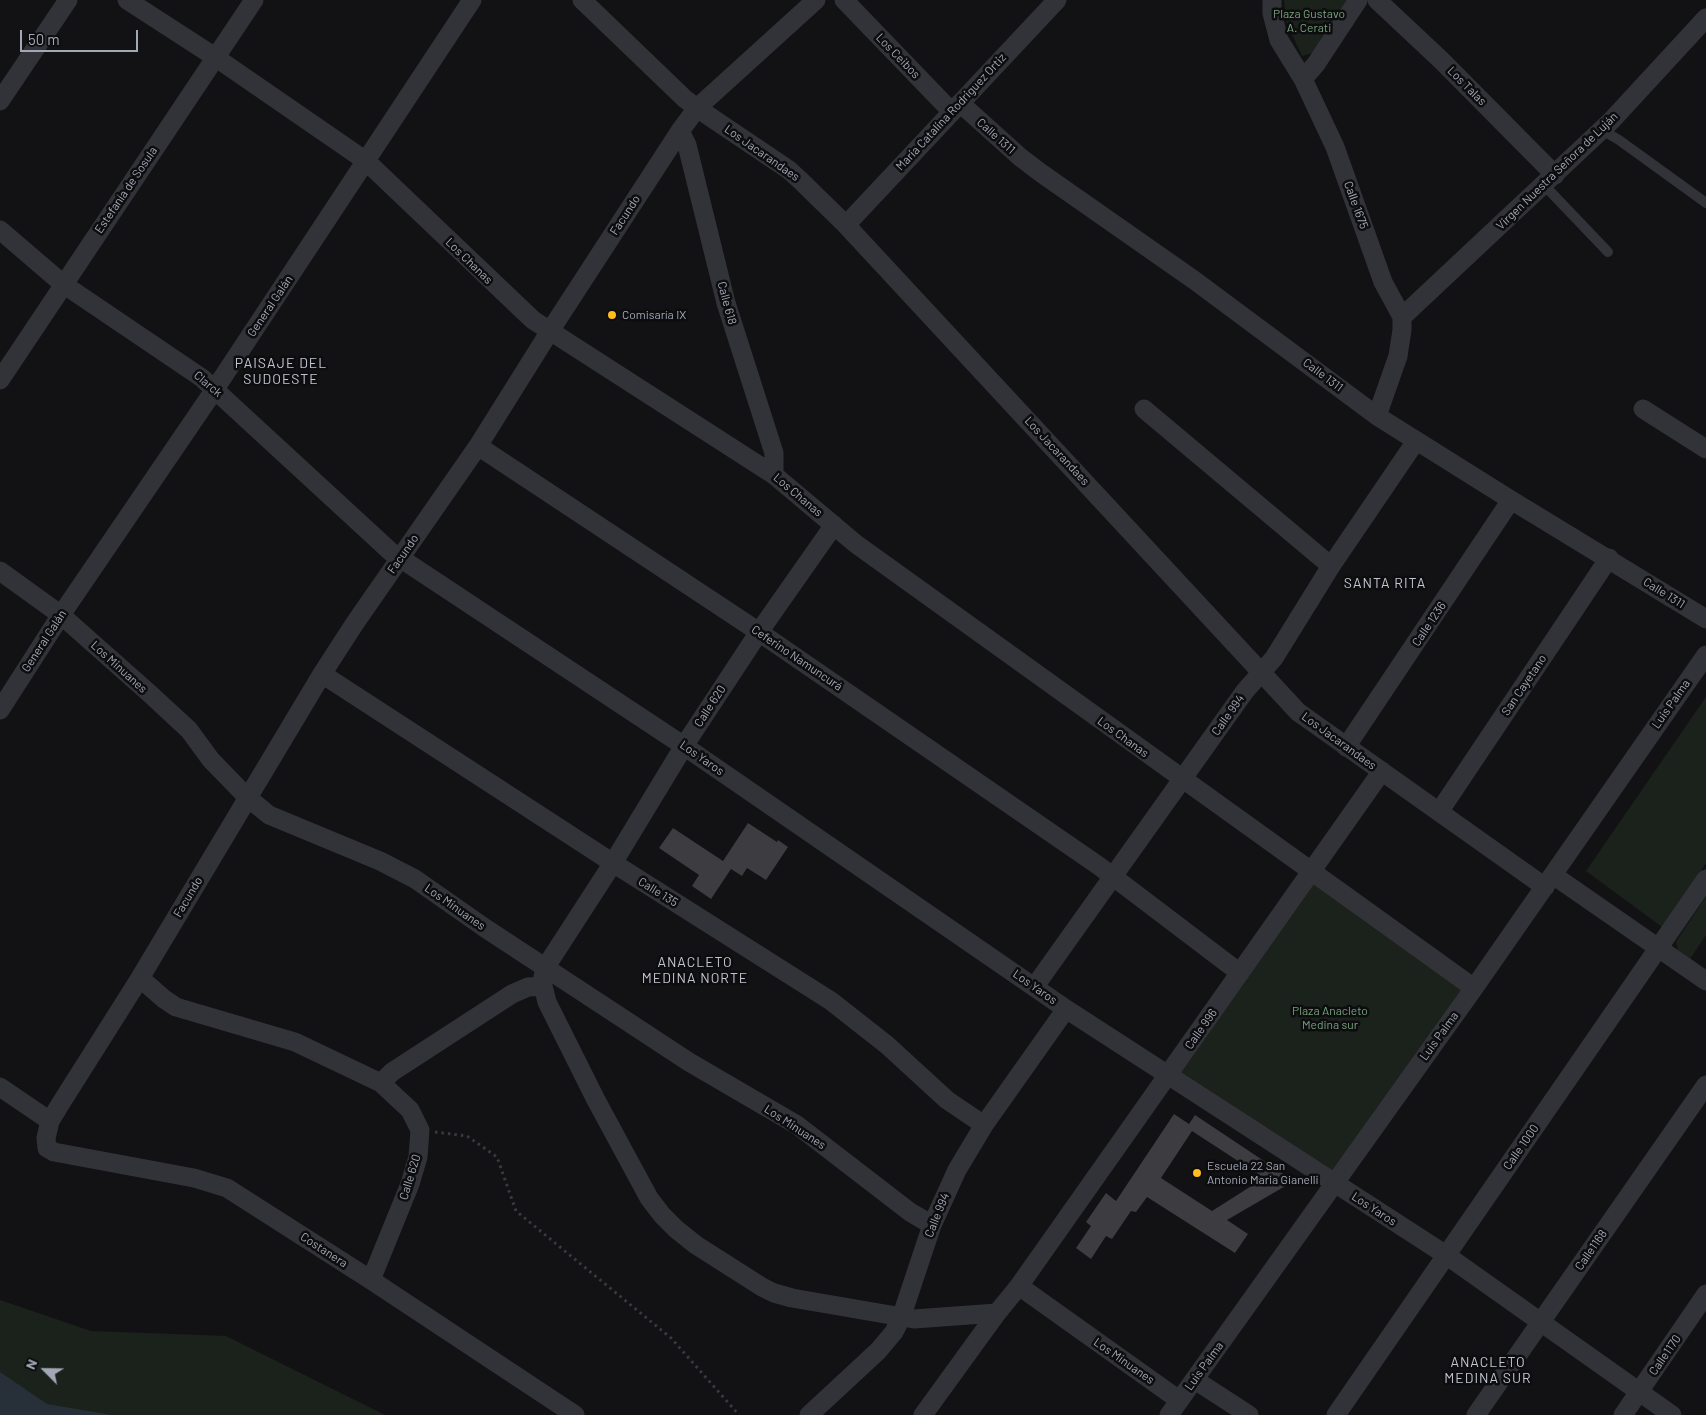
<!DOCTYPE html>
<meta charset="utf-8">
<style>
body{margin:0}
#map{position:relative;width:1706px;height:1415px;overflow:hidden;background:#121214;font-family:Barlow,sans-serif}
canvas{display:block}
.north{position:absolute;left:20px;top:1345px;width:50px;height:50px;-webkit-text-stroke:4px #0d0d0f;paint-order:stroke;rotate:293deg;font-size:14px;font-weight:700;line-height:20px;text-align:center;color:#a2a7b5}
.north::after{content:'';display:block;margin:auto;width:18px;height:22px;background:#a2a7b5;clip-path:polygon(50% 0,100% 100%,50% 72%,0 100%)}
.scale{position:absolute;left:20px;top:30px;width:118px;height:22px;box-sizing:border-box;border:2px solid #a2a7b5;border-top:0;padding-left:6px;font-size:15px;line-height:18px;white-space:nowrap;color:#a2a7b5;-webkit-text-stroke:4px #0d0d0f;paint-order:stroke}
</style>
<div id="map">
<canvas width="1706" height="1415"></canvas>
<div class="north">N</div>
<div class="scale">50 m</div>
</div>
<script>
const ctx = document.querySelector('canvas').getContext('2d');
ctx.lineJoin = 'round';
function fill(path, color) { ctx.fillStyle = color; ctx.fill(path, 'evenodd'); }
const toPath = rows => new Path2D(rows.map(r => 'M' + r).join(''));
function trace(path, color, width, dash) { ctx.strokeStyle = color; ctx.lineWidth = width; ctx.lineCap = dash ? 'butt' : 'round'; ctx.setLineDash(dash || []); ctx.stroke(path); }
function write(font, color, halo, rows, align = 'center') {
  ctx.font = font + ' Barlow,sans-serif'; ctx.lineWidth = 5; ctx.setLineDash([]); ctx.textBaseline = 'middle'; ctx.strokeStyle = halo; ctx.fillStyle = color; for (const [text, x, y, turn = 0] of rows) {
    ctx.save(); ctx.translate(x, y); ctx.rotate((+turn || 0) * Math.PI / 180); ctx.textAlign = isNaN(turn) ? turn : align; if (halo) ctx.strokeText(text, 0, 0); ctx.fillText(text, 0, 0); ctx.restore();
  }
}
fill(toPath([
 [1284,0,1347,0,1313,53,1302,56,1286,21],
 [1706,697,1706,863,1662,927,1586,871],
 [1312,872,1474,988,1334,1183,1168,1076],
 [1706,896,1706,935,1690,959,1678,950,1676,942],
 [0,1300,91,1331,226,1336,385,1415,0,1415]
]), '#1a221b');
fill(toPath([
 [0,1372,47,1404,112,1415,0,1415]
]), '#273038');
fill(toPath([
 [748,823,777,842,778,840,788,847,766,880,747,868,742,876,731,869,711,899,692,886,699,875,659,848,673,828,723,861],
 [1174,1114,1189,1124,1195,1115,1294,1181,1227,1220,1248,1234,1235,1253,1147,1197,1136,1212,1131,1211,1112,1239,1106,1236,1091,1259,1076,1248,1091,1226,1086,1222,1106,1193,1116,1201],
 [1192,1131,1264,1178,1212,1211,1161,1178]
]), '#3c3c41');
trace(toPath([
 [435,1132,467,1136,497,1157,516,1211,671,1338,739,1415]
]), '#383a40', 3, [2.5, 4]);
trace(toPath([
 [1602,130,1619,140,1706,203],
 [1544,185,1608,252]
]), '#323339', 10);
trace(toPath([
 [127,0,215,57,366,161,533,320,774,475,856,544,1474,988],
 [582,0,685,99,697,108,789,170,801,181,846,225,1298,712,1545,887],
 [844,0,951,111],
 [1272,0,1272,13,1279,40,1303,79,1335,147,1383,282,1402,317,1402,330,1398,356,1377,416],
 [1377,0,1441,60,1555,175],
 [1303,79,1316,64,1358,0],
 [0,101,68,0],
 [960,103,1020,157,1041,173,1194,280,1377,416,1511,500,1706,619],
 [680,131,687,145,726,303,774,453,774,475],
 [846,225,1057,0],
 [0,230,63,284,202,378,391,552,684,746,1066,1009,1446,1255,1672,1415],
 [1402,317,1611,121,1706,18],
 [0,380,254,0],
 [1144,409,1331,566],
 [1643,409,1706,449],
 [478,446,759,632,1099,866,1240,973],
 [834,525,759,632,684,746,613,863,545,968,543,977,543,986,547,1002,596,1100,649,1198,662,1215,676,1229,696,1245,762,1287,774,1293,792,1298,914,1319,997,1313],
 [0,571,61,615,149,693,189,730,211,760,247,797,269,815,380,861,415,879,485,928,689,1062,797,1125,910,1212,932,1225],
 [322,674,613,863,831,1001,887,1045,947,1100,984,1125],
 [0,710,61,615,215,389,472,0],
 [1346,747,1511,500],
 [1439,812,1609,558],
 [1553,875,1706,981],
 [140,978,164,999,176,1007,295,1042,381,1083,392,1072,512,994,528,987,543,986],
 [1035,986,1245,691,1274,658,1331,566,1416,441],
 [0,1087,50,1121],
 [371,1280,410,1184,418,1157,420,1130,410,1110,381,1083],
 [1019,1286,1179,1400],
 [1195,1380,1249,1415],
 [575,1415,371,1280,227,1188,194,1178,54,1152,47,1148,46,1138,50,1121,61,1103,140,978,322,674,355,623,478,446,550,331,680,131,697,108,816,0],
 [809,1415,878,1351,894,1332,901,1318,932,1225,957,1170,984,1125,1066,1009],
 [923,1415,997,1313,1019,1286,1382,771],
 [1169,1415,1474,988,1706,655],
 [1336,1415,1706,879],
 [1476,1415,1706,1085],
 [1623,1415,1706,1294]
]), '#323339', 19);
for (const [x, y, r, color] of [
 [612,315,5,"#ffbe1e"],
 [1197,1173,5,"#ffbe1e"]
]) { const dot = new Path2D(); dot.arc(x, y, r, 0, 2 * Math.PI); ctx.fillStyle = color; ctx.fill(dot); trace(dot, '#0d0d0f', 2); }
write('12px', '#77a27c', '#0d0d0f', [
 ["Plaza Gustavo",1309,14],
 ["A. Cerati",1309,28],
 ["Plaza Anacleto",1330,1011],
 ["Medina sur",1330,1025]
]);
write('12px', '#a2a7b5', '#0d0d0f', [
 ["Los Ceibos",898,56,46],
 ["Los Talas",1467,86,45],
 ["Maria Catalina Rodriguez Ortiz",951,112,-47],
 ["Calle 1311",996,136,42],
 ["Los Jacarandaes",762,153,35],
 ["Virgen Nuestra Señora de Luján",1557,171,-44],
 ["Estefanía de Sosula",126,190,-56],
 ["Calle 1675",1356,205,70],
 ["Facundo",625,215,-57],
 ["Los Chanas",469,261,44],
 ["Calle 618",727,303,75],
 ["General Galán",270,306,-56],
 ["Calle 1311",1323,375,37],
 ["Clarck",208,384,40],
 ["Los Jacarandaes",1057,451,47],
 ["Los Chanas",798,495,40],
 ["Facundo",403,554,-55],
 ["Calle 1311",1664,593,32],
 ["Calle 1236",1429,624,-56],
 ["General Galán",44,641,-57],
 ["Ceferino Namuncurá",797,658,34],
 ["Los Minuanes",119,667,42],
 ["San Cayetano",1524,685,-56],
 ["Luis Palma",1671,704,-55],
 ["Calle 620",710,706,-57],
 ["Calle 994",1228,715,-55],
 ["Los Chanas",1123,737,36],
 ["Los Jacarandaes",1339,741,36],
 ["Los Yaros",702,758,35],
 ["Calle 135",658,892,32],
 ["Facundo",188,897,-59],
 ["Los Minuanes",455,907,35],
 ["Los Yaros",1035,987,35],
 ["Calle 996",1201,1029,-55],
 ["Luis Palma",1439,1036,-54],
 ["Los Minuanes",795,1127,33],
 ["Calle 1000",1521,1147,-55],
 ["Calle 620",410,1177,-73],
 ["Los Yaros",1374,1209,33],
 ["Calle 994",937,1215,-68],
 ["Costanera",324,1250,33],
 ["Calle1168",1591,1250,-55],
 ["Calle1170",1665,1355,-55],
 ["Los Minuanes",1124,1361,35],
 ["Luis Palma",1204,1366,-54]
]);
write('12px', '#a2a7b5', '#0d0d0f', [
 ["Comisaría IX",622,315],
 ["Escuela 22 San",1207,1166],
 ["Antonio Maria Gianelli",1207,1180]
], 'left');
ctx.letterSpacing = '1px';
write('14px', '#c3c6d1', '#0d0d0f', [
 ["PAISAJE DEL",281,363],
 ["SUDOESTE",281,379],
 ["SANTA RITA",1385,583],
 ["ANACLETO",695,962],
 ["MEDINA NORTE",695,978],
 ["ANACLETO",1488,1362],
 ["MEDINA SUR",1488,1378]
]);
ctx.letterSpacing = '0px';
</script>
